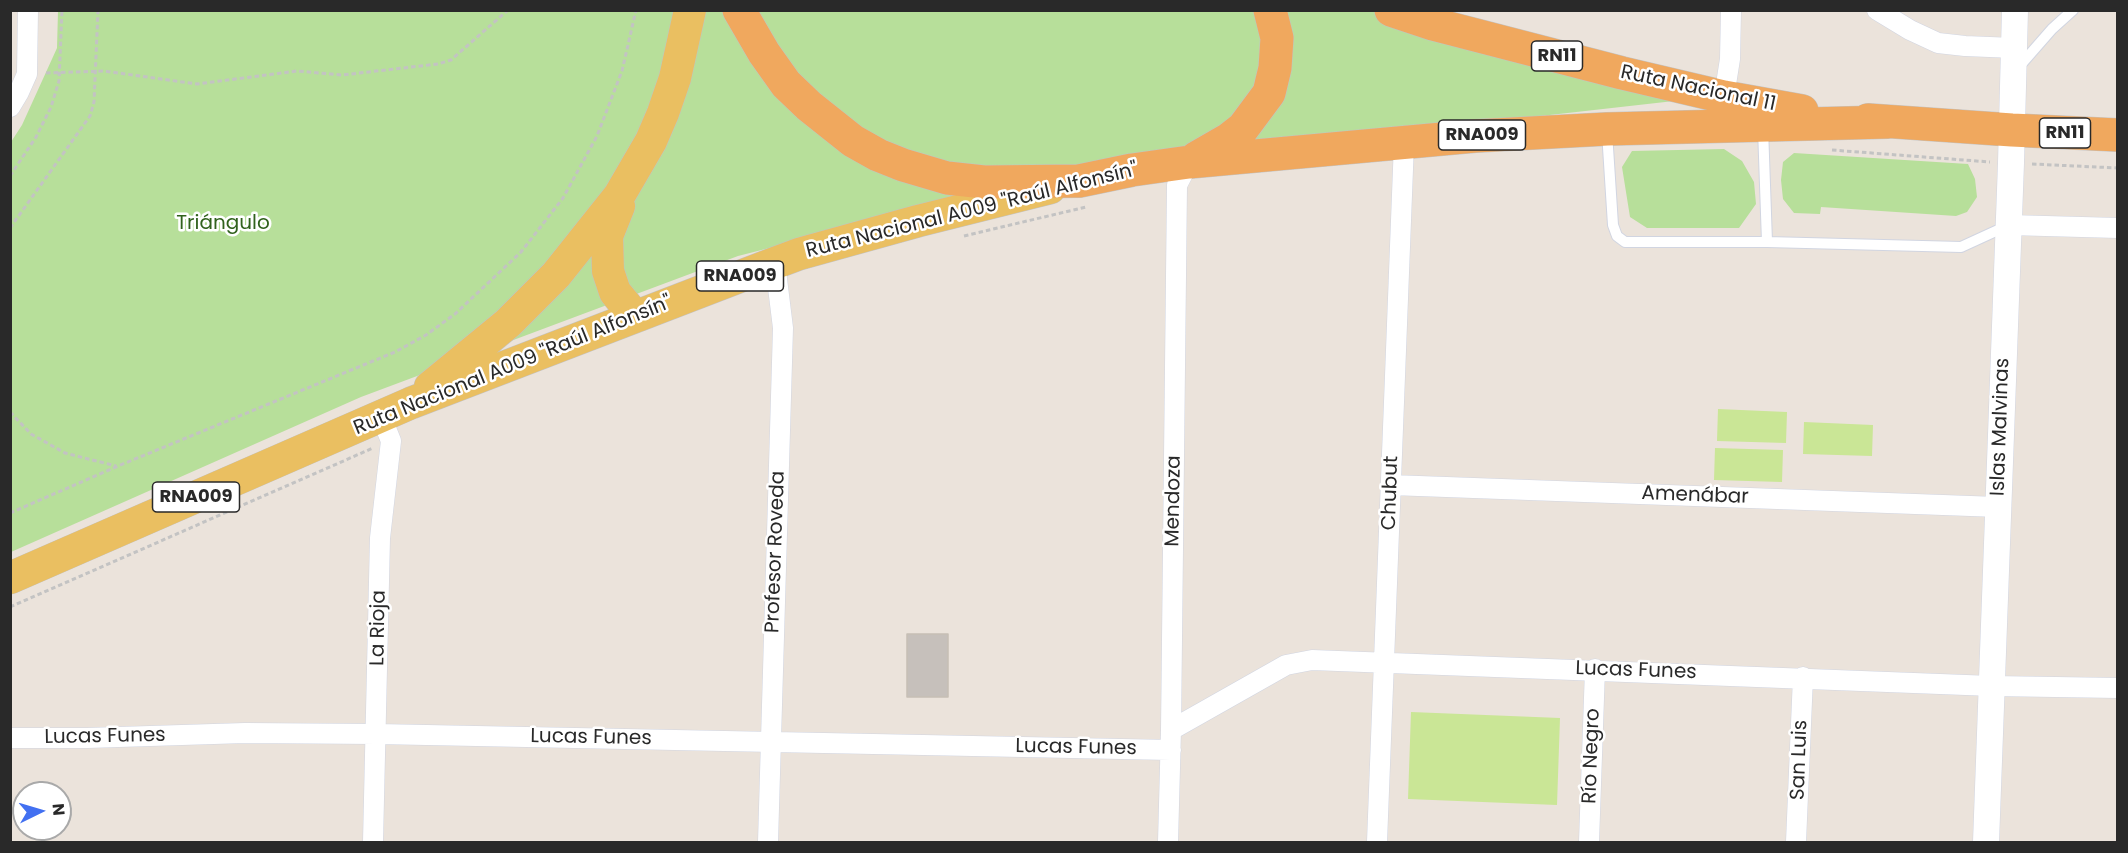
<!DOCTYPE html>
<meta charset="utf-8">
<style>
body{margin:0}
#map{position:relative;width:2128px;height:853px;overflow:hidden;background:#ebe3db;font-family:Poppins,sans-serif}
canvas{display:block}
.frame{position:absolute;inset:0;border:12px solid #292929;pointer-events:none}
.north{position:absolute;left:12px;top:781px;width:60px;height:60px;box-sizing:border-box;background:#fff;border:2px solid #a9a9a9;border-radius:50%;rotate:85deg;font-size:16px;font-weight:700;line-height:24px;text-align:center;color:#292929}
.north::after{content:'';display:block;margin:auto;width:21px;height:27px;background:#4270f1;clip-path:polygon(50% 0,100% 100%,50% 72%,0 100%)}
</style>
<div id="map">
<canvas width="2128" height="853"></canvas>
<div class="frame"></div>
<div class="north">N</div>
</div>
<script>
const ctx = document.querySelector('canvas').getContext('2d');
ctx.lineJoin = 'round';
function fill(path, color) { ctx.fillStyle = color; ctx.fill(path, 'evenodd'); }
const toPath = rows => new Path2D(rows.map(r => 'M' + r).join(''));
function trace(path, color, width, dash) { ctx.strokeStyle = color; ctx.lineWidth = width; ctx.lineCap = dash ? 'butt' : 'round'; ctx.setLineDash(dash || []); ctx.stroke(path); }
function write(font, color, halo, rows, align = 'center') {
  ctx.font = font + ' Poppins,sans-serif'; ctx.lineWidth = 5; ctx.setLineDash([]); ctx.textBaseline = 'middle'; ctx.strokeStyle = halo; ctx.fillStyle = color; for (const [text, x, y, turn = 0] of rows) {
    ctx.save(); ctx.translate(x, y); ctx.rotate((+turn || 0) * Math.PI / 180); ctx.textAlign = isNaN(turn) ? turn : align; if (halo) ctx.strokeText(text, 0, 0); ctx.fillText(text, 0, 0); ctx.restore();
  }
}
fill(toPath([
 [58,11,1389,11,1674,101,1088,167,738,256,361,397,11,552,11,142,22,125,57,48],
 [1724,149,1742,161,1754,182,1756,204,1739,228,1647,228,1630,217,1622,167,1632,151],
 [1794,153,1968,164,1975,179,1977,197,1967,212,1956,216,1821,207,1820,214,1794,213,1783,199,1781,180,1783,162]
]), '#b7df9a');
fill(toPath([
 [1718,409,1787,412,1786,443,1717,441],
 [1804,422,1873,425,1872,456,1803,454],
 [1715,448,1783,450,1782,482,1714,480],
 [1411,712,1560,718,1557,805,1408,799]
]), '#cae696');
const building = toPath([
 [907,634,948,634,948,697,907,697,907,634]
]);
fill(building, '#c6c0bb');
trace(building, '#c6bfb5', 1.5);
const service = toPath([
 [2017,69,2052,29,2073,10],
 [1763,128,1767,242],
 [1607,132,1613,225,1617,236,1625,242,1767,242,1961,247,2009,225]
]);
const minor = toPath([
 [1877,10,1910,30,1938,43,1965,46,2014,48],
 [1724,97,1730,59,1731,10],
 [10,107,19,92,27,74,28,10],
 [2009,225,2118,228],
 [1391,485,1998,507],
 [1171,730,1286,665,1312,660,1992,686,2118,688],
 [10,738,87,738,245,733,377,734,1171,750],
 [373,842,380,538,391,441,381,416],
 [768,842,783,328,775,263],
 [1168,842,1171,730,1177,185,1189,162],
 [1377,842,1404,143],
 [1589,842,1595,669],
 [1796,842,1803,677]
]);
const tertiary = toPath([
 [1986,842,2011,163,2015,10]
]);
const primary = toPath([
 [619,206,607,236,608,271,615,292,629,309,638,316],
 [430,387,508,323,556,275,619,196,651,141,663,113,675,78,690,10],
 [10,578,411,403,775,263,799,254,918,221,1050,188]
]);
const trunk = toPath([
 [739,10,764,53,786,84,809,106,853,141,878,155,903,165,947,178,984,182,1079,181,1132,170,1189,162,1475,136,1607,129,1888,122],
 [1391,10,1433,24,1622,73,1724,97,1802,111],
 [1868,120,2012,130,2118,135],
 [1196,158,1229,139,1243,128,1269,93,1275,68,1277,38,1270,10]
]);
trace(service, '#d1d5e1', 12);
trace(minor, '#d1d5e1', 21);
trace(tertiary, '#d1d5e1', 27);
trace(primary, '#c3c3c3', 33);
trace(trunk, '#c3c3c3', 34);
trace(toPath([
 [46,73,104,71,197,84,297,71,342,75,438,64,451,60,508,10],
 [1832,150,1990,162],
 [2032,164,2118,168],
 [10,176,36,137,51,107,59,81,62,10],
 [10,228,90,116,94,102,98,10],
 [964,236,1086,207],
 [10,412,31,434,65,453,116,466],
 [10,513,118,466,395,352,426,335,455,314,521,252,563,198,597,136,622,71,636,10],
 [10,607,373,448]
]), '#c3c3c3', 3, [4.5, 3]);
trace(service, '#fff', 10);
trace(minor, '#fff', 20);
trace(tertiary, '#fff', 26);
trace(primary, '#eabf61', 32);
trace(trunk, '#f0a85e', 33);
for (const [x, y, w] of [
 [1557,56,51],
 [2065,133,51],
 [1482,135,87],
 [740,276,87],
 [196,497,87]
]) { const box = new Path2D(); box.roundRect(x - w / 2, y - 15, w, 30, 4.5); ctx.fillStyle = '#fff'; ctx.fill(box); trace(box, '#292929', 1.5); }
write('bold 18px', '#292929', null, [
 ["RN11",1557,56],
 ["RN11",2065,133],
 ["RNA009",1482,135],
 ["RNA009",740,276],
 ["RNA009",196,497]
]);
write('20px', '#292929', '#fff', [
 ["Ruta Nacional 11",1698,89,12],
 ["Ruta Nacional A009 \"Raúl Alfonsín\"",972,211,-14],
 ["Ruta Nacional A009 \"Raúl Alfonsín\"",513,366,-22],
 ["Islas Malvinas",2001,427,-88],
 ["Chubut",1391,493,-88],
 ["Amenábar",1695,496,2],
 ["Mendoza",1174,501,-89],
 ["Profesor Roveda",776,552,-88],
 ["La Rioja",379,628,-89],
 ["Lucas Funes",1636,671,2],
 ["Lucas Funes",105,737,-1],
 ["Lucas Funes",591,738,1],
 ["Lucas Funes",1076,748,1],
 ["Río Negro",1592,756,-88],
 ["San Luis",1800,760,-88]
]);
write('20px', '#31621d', '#fff', [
 ["Triángulo",223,224]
]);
</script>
